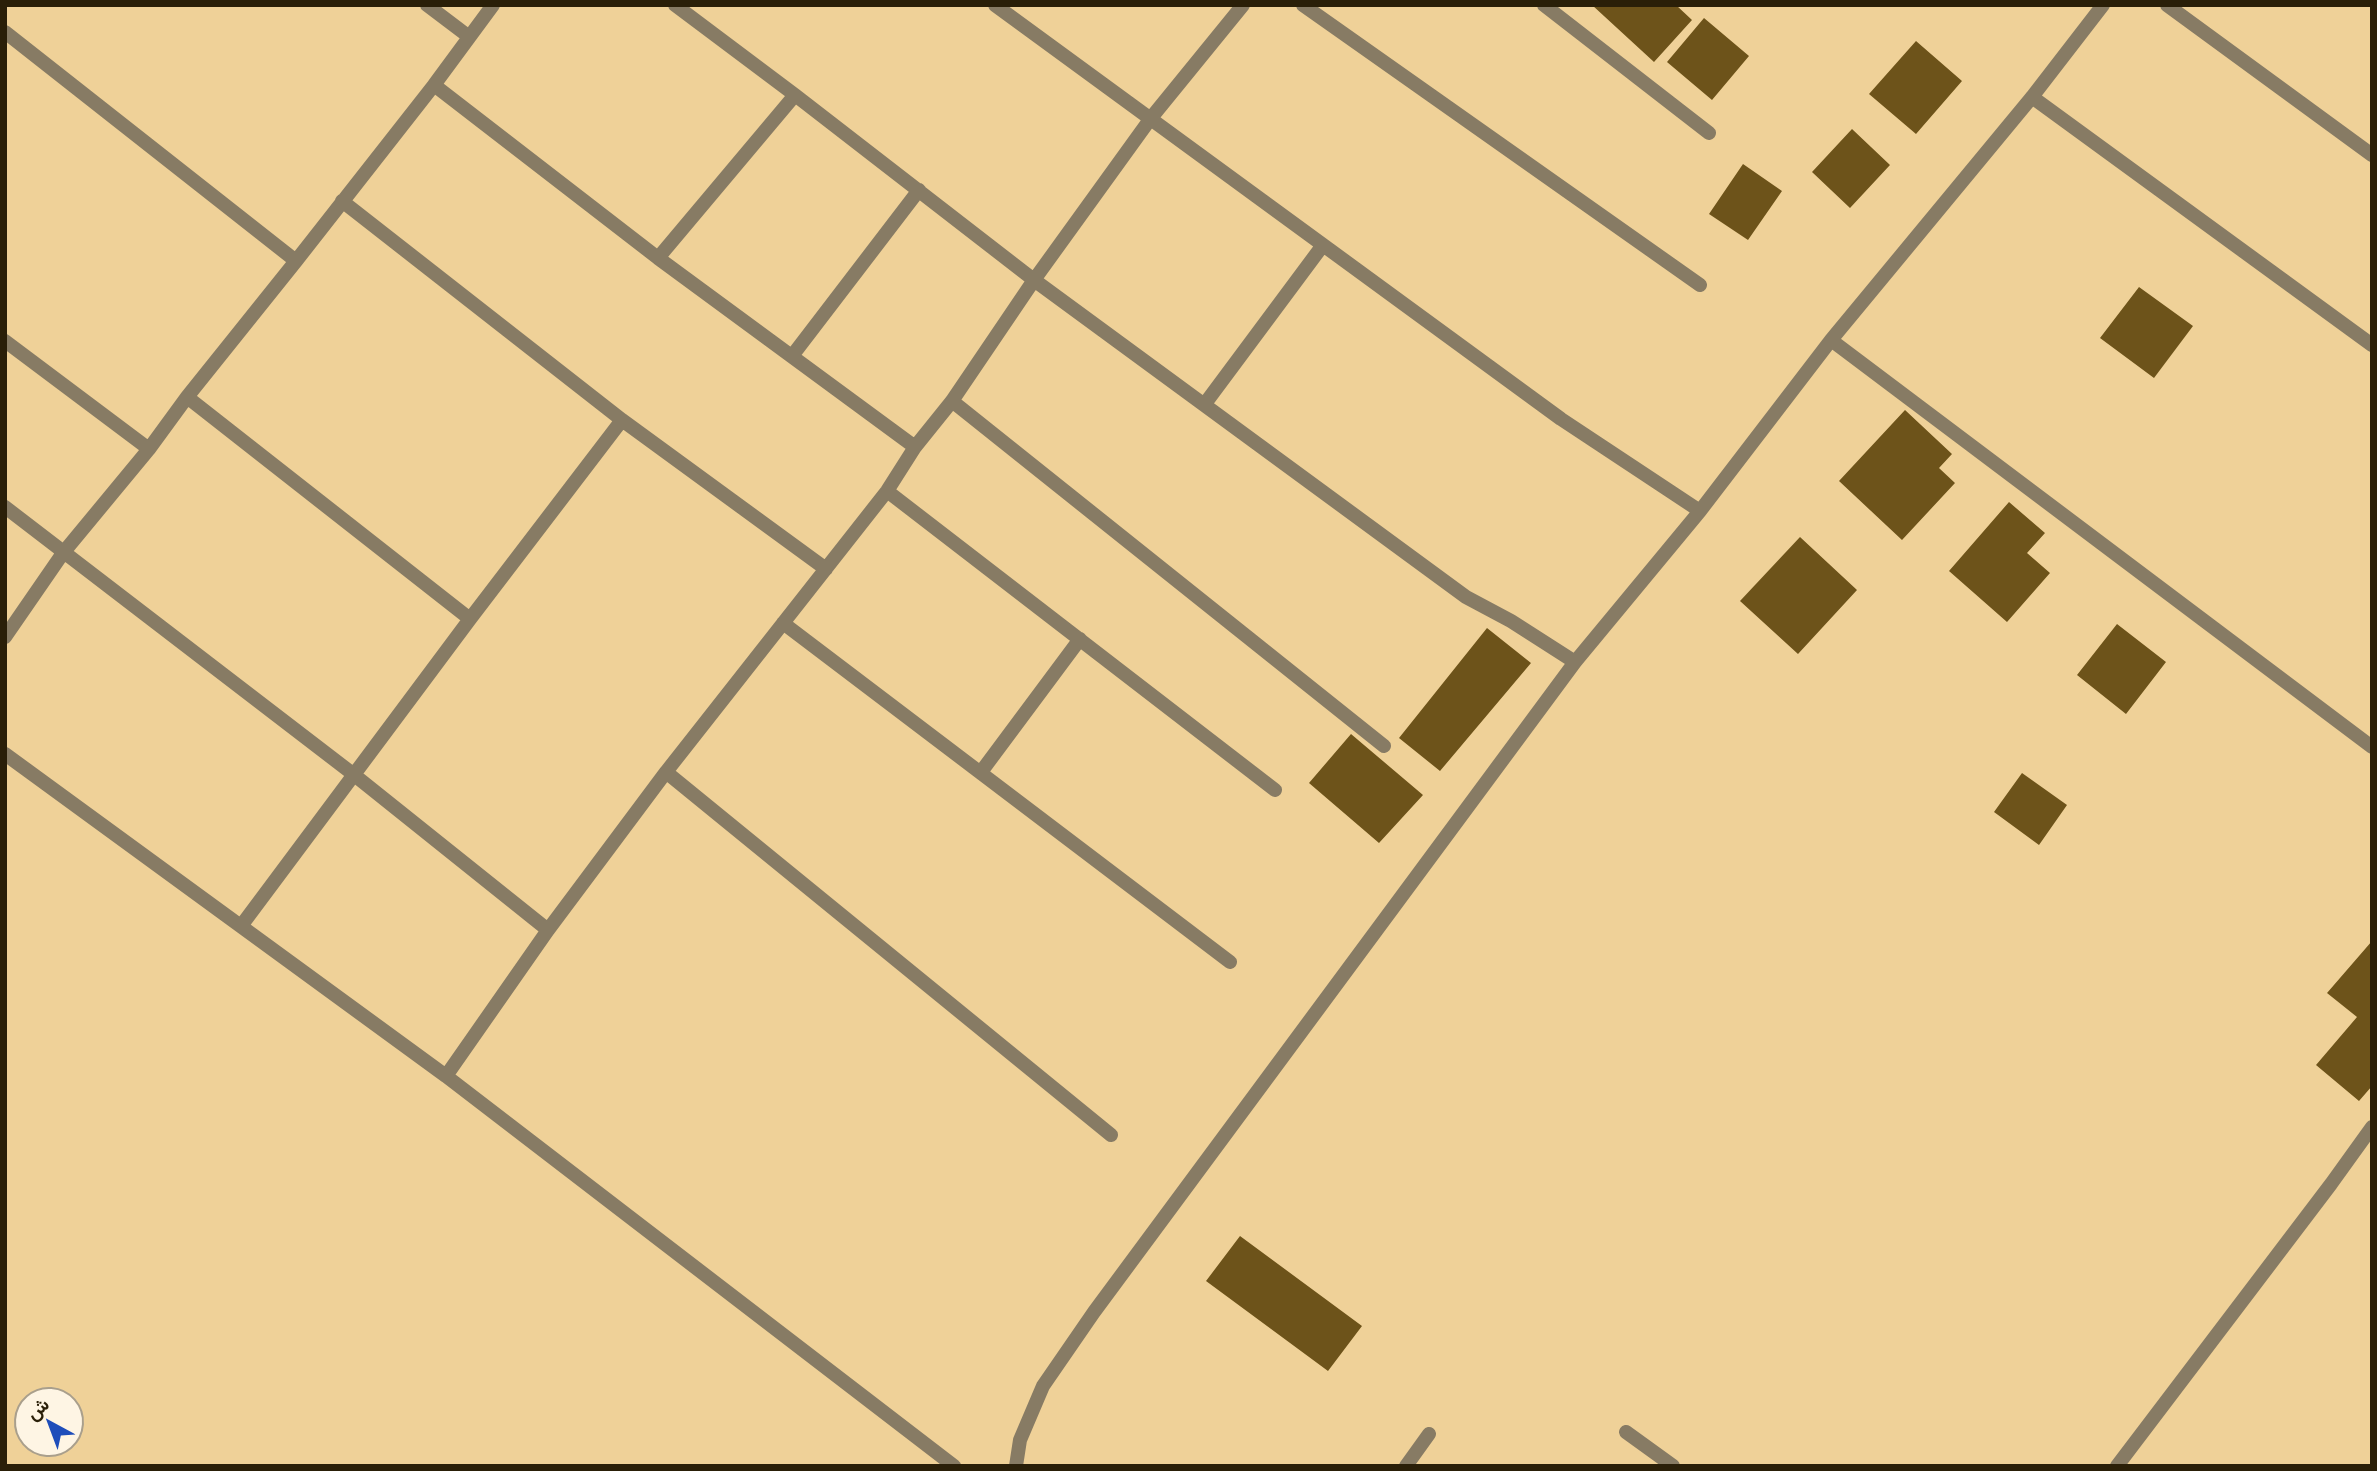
<!DOCTYPE html>
<meta charset="utf-8">
<style>
body{margin:0}
#map{position:relative;width:2377px;height:1471px;overflow:hidden;background:#efd198;font-family:"Playfair Display",Vazirmatn,serif}
canvas{display:block}
.frame{position:absolute;inset:0;border:7px solid #2a1f08;pointer-events:none}
.north{position:absolute;left:14px;top:1387px;width:70px;height:70px;box-sizing:border-box;background:#fef5e4;border:2px solid #a99f8c;border-radius:50%;rotate:319deg;font-size:19px;font-weight:700;line-height:28px;text-align:center;color:#2a1f08}
.north::after{content:'';display:block;margin:auto;width:24px;height:32px;background:#1e4dba;clip-path:polygon(50% 0,100% 100%,50% 72%,0 100%)}
</style>
<div id="map">
<canvas width="2377" height="1471"></canvas>
<div class="frame"></div>
<div class="north">ش</div>
</div>
<script>
const ctx = document.querySelector('canvas').getContext('2d');
ctx.lineJoin = 'round';
function fill(path, color) { ctx.fillStyle = color; ctx.fill(path, 'evenodd'); }
const toPath = rows => new Path2D(rows.map(r => 'M' + r).join(''));
function trace(path, color, width, dash) { ctx.strokeStyle = color; ctx.lineWidth = width; ctx.lineCap = dash ? 'butt' : 'round'; ctx.setLineDash(dash || []); ctx.stroke(path); }
fill(toPath([
 [1592,5,1676,5,1692,20,1654,62],
 [1704,18,1749,56,1712,100,1667,62],
 [1916,41,1962,81,1916,134,1869,94],
 [1852,129,1890,165,1850,208,1812,172],
 [1743,164,1782,191,1748,240,1709,214],
 [2139,287,2193,326,2154,378,2100,338],
 [1905,410,1952,454,1939,468,1955,483,1902,540,1839,481],
 [2009,502,2045,533,2027,553,2050,573,2007,622,1949,571],
 [1800,537,1857,590,1798,654,1740,601],
 [2117,624,2166,662,2126,714,2077,675],
 [1487,628,1531,663,1440,771,1399,738],
 [1351,734,1423,795,1379,843,1309,783],
 [2022,773,2067,805,2039,845,1994,812],
 [2372,941,2372,1086,2359,1101,2316,1065,2357,1017,2327,993],
 [1240,1236,1362,1326,1328,1371,1206,1281]
]), '#6d531a');
trace(toPath([
 [1406,1466,1429,1434]
]), '#877b64', 14);
trace(toPath([
 [427,5,468,36],
 [675,5,795,95,1034,280,1466,597,1511,621,1575,662],
 [995,5,1561,419,1700,511],
 [1303,5,1700,285],
 [1544,5,1709,133],
 [2167,5,2372,155],
 [5,32,296,261],
 [434,85,658,258,915,447],
 [2032,97,2372,345],
 [342,201,622,420,826,569],
 [658,258,795,95],
 [1831,340,2372,747],
 [5,341,149,449],
 [792,356,919,190],
 [187,397,470,619],
 [952,401,1384,746],
 [1204,405,1323,245],
 [887,491,1275,790],
 [5,507,353,774,548,930],
 [783,623,1230,962],
 [5,637,63,553,149,449,187,397,296,261,434,85,493,5],
 [5,754,446,1076,954,1466],
 [666,772,1111,1135],
 [981,772,1080,639],
 [241,926,470,619,622,420],
 [446,1076,548,930,666,772,887,491,915,447,952,401,1034,280,1151,118,1243,5],
 [1626,1432,1673,1466],
 [1016,1466,1020,1440,1043,1386,1094,1312,1575,662,1700,511,1831,340,2032,97,2103,5],
 [2117,1466,2331,1184,2372,1127]
]), '#877b64', 14);
</script>
